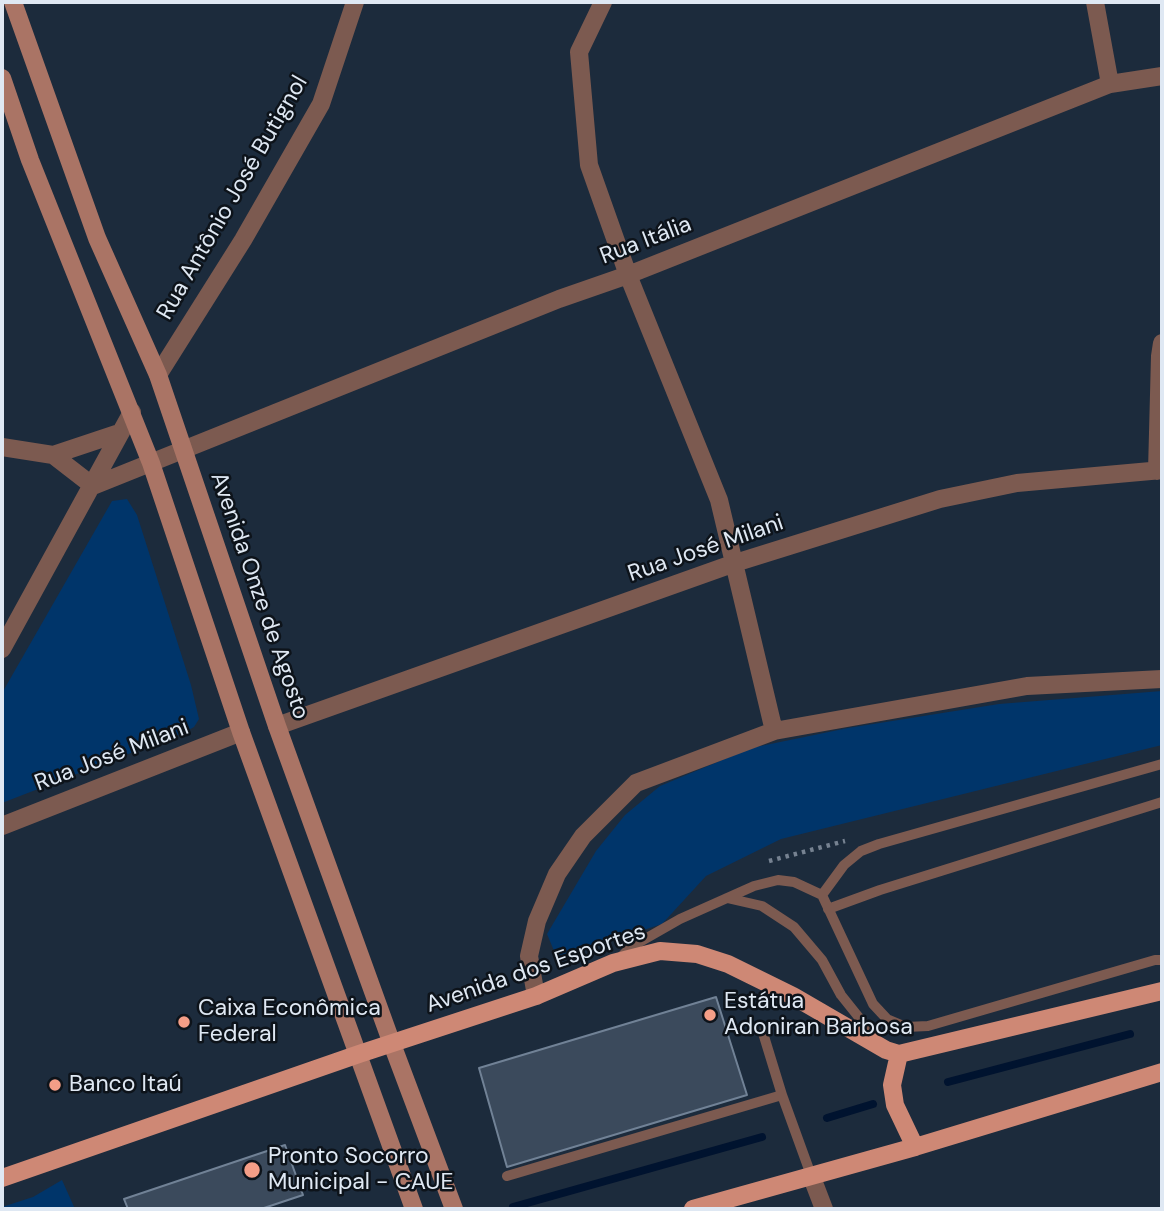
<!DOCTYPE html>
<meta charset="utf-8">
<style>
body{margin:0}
#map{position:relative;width:1164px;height:1211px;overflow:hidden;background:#1c2b3c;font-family:"DM Sans",sans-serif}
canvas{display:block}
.frame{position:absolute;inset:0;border:4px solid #dfe8f3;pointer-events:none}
</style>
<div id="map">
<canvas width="1164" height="1211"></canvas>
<div class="frame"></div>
</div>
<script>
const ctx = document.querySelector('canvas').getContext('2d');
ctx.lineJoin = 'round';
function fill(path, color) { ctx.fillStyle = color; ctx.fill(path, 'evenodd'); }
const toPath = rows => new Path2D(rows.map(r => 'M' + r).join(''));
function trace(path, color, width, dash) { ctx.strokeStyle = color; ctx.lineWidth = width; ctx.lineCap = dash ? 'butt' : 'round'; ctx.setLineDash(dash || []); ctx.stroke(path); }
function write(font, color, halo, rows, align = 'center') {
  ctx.font = font + ' "DM Sans",sans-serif'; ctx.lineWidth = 5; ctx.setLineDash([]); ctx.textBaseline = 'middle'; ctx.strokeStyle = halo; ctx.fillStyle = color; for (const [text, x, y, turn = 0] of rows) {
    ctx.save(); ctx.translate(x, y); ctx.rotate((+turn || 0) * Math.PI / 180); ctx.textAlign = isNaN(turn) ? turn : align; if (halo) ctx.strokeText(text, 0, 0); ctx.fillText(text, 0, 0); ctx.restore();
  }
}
fill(toPath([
 [127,499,137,515,191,685,199,719,194,727,185,732,2,803,2,693,112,501],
 [1162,691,1162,745,781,839,706,876,662,924,557,958,547,934,596,851,625,815,660,786,751,748,848,728,999,704],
 [62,1180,75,1209,2,1209,2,1207,33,1197]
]), '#00356a');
trace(toPath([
 [948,1082,1130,1034],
 [827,1118,873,1104],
 [513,1207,762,1137]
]), '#00132f', 8);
const building = toPath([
 [716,997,747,1095,507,1167,479,1068,716,997],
 [285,1145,303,1195,261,1209,128,1209,124,1199,285,1145]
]);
fill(building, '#3b4a5c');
trace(building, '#718296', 2);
trace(toPath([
 [769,861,845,841]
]), '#768291', 4.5, [3.5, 5]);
trace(toPath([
 [1162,764,879,844,861,851,844,865,822,895,873,1004,887,1019,906,1027,928,1026,1155,960,1162,960],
 [727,898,762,906,794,927,822,960,841,995,877,1040],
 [828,909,880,890,1162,802],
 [620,958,631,947,680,919,754,886,778,880,794,882,822,895],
 [763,1033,782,1095,811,1175],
 [507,1176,782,1095]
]), '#7c5a50', 10);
trace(toPath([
 [603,2,579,52,589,165,628,275,719,500,774,731],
 [1095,2,1110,84],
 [158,375,243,240,321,104,355,2],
 [2,447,53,455,119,433],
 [53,455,93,486],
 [1157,471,1160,356,1162,343],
 [93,486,559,299,628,275,1110,84,1162,76],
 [2,649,132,412],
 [277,726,735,563,940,499,1017,483,1162,470],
 [2,826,241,732],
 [536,996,529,956,537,921,557,874,583,836,636,783,774,731,1027,686,1162,679],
 [811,1175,824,1209]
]), '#7c5a50', 18);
trace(toPath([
 [13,2,97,238,158,375,277,726,392,1044,454,1209],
 [2,78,30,160,151,463,241,732,414,1209]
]), '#aa7465', 18);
trace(toPath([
 [899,1054,892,1085,895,1105,915,1147],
 [2,1178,359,1054,536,996,613,963,660,951,697,954,728,964,793,996,886,1050,899,1054,1162,991],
 [693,1209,915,1147,1162,1072]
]), '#ce8875', 18);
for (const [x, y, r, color] of [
 [710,1015,7,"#f49e87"],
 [184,1022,7,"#f49e87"],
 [55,1085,7,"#f49e87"],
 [252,1170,9,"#f49e87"]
]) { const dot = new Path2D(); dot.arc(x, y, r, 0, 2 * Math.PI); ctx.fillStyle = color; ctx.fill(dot); trace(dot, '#0d131a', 2.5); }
write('23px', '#dfe8f3', '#0d131a', [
 ["Rua Antônio José Butignol",233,198,-60],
 ["Rua Itália",646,241,-21],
 ["Rua José Milani",706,549,-19],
 ["Avenida Onze de Agosto",259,596,71],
 ["Rua José Milani",112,756,-21],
 ["Avenida dos Esportes",536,969,-19]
]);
write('23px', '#dfe8f3', '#0d131a', [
 ["Estátua",724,1002],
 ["Adoniran Barbosa",724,1028],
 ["Caixa Econômica",198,1009],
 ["Federal",198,1035],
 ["Banco Itaú",69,1085],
 ["Pronto Socorro",268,1157],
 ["Municipal - CAUE",268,1183]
], 'left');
</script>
